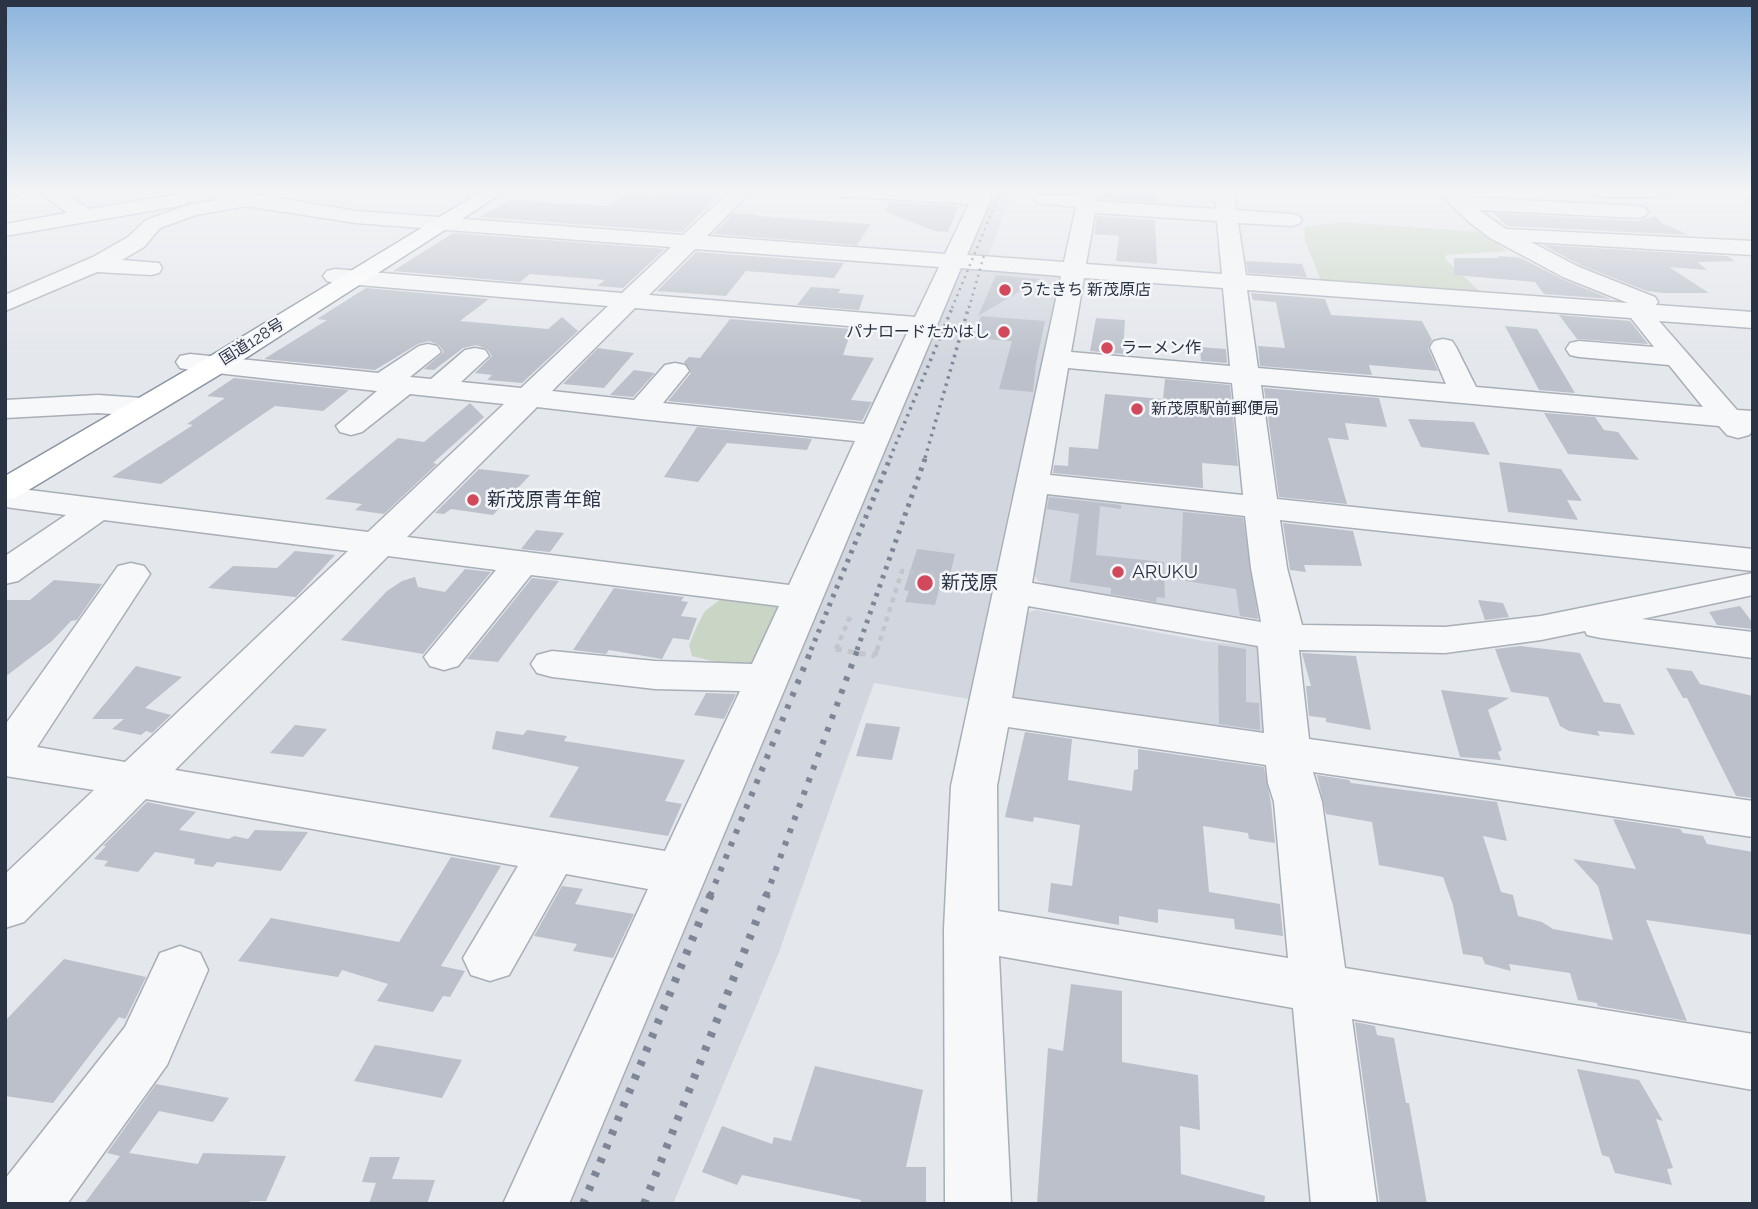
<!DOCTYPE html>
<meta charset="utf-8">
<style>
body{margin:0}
#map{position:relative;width:1758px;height:1209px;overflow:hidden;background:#e4e7ec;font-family:Raleway,sans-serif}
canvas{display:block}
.frame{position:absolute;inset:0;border:7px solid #2b3445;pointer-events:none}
</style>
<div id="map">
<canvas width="1758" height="1209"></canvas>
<div class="frame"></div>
</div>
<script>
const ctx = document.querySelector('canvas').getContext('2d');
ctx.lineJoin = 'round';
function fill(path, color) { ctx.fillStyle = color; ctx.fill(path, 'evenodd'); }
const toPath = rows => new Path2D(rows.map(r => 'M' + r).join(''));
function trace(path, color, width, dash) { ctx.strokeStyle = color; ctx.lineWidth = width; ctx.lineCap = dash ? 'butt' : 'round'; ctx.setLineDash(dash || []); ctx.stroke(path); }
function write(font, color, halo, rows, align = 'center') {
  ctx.font = font + ' Raleway,"Noto Sans JP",sans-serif'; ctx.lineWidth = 5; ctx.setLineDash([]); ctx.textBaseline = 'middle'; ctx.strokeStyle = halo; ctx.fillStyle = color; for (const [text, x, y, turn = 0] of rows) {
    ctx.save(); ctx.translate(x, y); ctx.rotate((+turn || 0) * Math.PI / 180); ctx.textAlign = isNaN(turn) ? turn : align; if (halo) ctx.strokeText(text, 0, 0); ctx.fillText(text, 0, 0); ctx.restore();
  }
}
fill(toPath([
 [997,190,1013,190,986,262,1060,276,1015,498,1011,499,969,699,874,683,779,952,673,1204,554,1204,960,265],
 [1048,491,1256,512,1271,621,1128,600,1050,586,1039,581,1033,574],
 [1035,610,1204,641,1268,648,1275,740,1007,706,1024,614]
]), '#d2d6de');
fill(toPath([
 [1344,222,1479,232,1508,251,1446,255,1445,259,1488,299,1323,286,1305,240,1304,227],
 [721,599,789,606,763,664,743,669,692,656,689,645,696,628,705,611]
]), '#c9d6c5');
fill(toPath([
 [661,190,725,190,682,232,478,217,511,200,608,206,627,193,655,195],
 [1102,190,1157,190,1156,202,1100,199],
 [890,202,959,206,948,232,934,231,884,211],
 [733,213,758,215,756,216,871,224,857,245,713,234],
 [1493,213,1638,221,1655,216,1662,223,1689,235,1507,226],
 [1097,216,1155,220,1157,264,1116,261,1119,236,1094,234],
 [453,233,665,249,623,288,597,286,605,280,530,274,520,282,393,271],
 [1543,245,1727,256,1735,261,1698,262,1707,270,1669,267,1709,293,1664,293,1647,291,1580,265],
 [696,252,844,263,834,278,746,271,726,296,657,291],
 [1498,256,1521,258,1562,279,1611,299,1544,294,1535,282,1454,275,1454,258,1499,258],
 [1246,261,1302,264,1307,277,1248,273],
 [996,275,1040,279,978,316],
 [811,287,841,289,838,293,864,295,859,310,797,305],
 [366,288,489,299,460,321,548,329,562,317,578,331,522,383,487,380,492,375,475,373,492,356,487,349,476,345,463,348,434,370,424,369,444,352,439,345,429,341,418,344,375,370,264,359,327,320,317,319],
 [1251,293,1325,299,1331,315,1422,321,1432,340,1428,348,1438,371,1369,365,1372,375,1260,366,1258,346,1285,348,1276,302,1253,300],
 [1559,315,1630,321,1648,344,1577,339],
 [981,316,1045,321,1036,363,1033,392,999,389,1012,341,972,338],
 [1096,318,1125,320,1123,354,1090,351],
 [730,319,852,329,843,355,874,358,851,400,872,402,862,421,668,401,691,373,684,362,689,357,700,358],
 [1505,326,1537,329,1575,393,1539,390],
 [1200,347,1226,349,1227,363,1201,361],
 [598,348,634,353,604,388,563,384],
 [634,370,655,373,633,397,610,395],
 [234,378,349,390,323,411,275,406,161,484,112,477,193,425,187,424,225,398,207,396],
 [1165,379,1230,385,1238,466,1202,463,1203,488,1053,473,1054,465,1068,466,1069,447,1098,449,1105,394,1163,399],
 [1264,388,1379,398,1387,427,1345,423,1349,440,1328,438,1347,504,1279,497],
 [470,403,484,417,433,463,437,464,384,514,355,510,362,504,325,499,398,438,424,442],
 [1544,413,1595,417,1604,430,1618,432,1639,460,1568,454],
 [1408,419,1474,422,1490,455,1421,447],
 [697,427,812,439,807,450,727,443,698,482,664,477],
 [1499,462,1561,469,1582,501,1567,500,1578,520,1508,512],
 [479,469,530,475,493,515,451,509,444,514,435,513],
 [1049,497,1121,505,1121,509,1100,506,1096,555,1164,562,1165,598,1157,597,1156,602,1111,594,1111,588,1070,582,1079,514,1047,509],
 [1183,512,1243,518,1258,619,1240,616,1236,589,1180,580],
 [1283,523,1353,531,1362,566,1304,565,1306,572,1290,570],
 [536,530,564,533,550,552,521,549],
 [917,549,955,554,948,583,941,582,935,605,905,602,909,591,904,590],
 [295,551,335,555,296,597,208,588,233,566,277,568],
 [465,569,491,572,423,654,341,640,387,591,402,581,415,577,418,587,445,592],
 [532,578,559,581,498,662,467,659],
 [54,580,102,584,77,620,71,621,52,641,5,677,5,600,30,600],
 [614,588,684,597,681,601,688,602,681,616,697,618,689,640,673,638,662,659,609,650,606,654,573,650],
 [1478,600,1503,603,1509,617,1485,620],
 [1740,606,1753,623,1753,629,1717,625,1709,612],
 [1218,645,1246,649,1246,702,1259,703,1260,730,1219,724],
 [1520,646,1580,653,1604,702,1620,704,1635,735,1597,731,1600,736,1569,731,1560,726,1548,697,1511,692,1495,649],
 [1302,653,1356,656,1371,730,1326,722,1326,718,1309,716,1306,686,1311,686],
 [136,666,182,677,145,708,171,715,152,733,146,731,141,735,112,729,124,719,92,719],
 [1666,668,1692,671,1700,684,1753,696,1753,798,1736,796,1687,698,1683,698],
 [1441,690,1509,698,1488,710,1502,750,1498,752,1501,760,1460,757],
 [706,693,736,694,724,719,694,715],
 [866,723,900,727,892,760,856,756],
 [295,725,327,729,303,757,270,753],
 [527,730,567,736,564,741,685,760,665,801,682,804,668,836,549,817,579,767,492,749,496,731,523,735],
 [1025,732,1072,739,1068,780,1132,791,1134,770,1138,769,1138,749,1264,767,1271,803,1275,843,1249,839,1248,833,1203,826,1209,892,1280,904,1283,936,1235,929,1234,919,1158,909,1158,923,1119,916,1119,925,1048,912,1051,883,1072,886,1080,825,1034,817,1033,822,1005,817],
 [1317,775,1349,780,1351,783,1497,802,1507,841,1483,836,1501,892,1513,895,1518,916,1542,922,1553,929,1613,940,1598,886,1573,859,1636,869,1613,819,1680,829,1683,833,1703,836,1707,844,1753,852,1753,935,1646,920,1687,1021,1598,1006,1597,1003,1578,1000,1570,973,1509,964,1511,971,1485,964,1482,957,1463,954,1453,905,1443,877,1379,865,1372,822,1326,814],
 [147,802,196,812,179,830,229,839,234,836,248,839,255,830,308,832,281,871,217,862,213,867,194,864,195,859,155,852,138,872,104,866,108,861,94,859,106,846,103,846],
 [451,857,501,866,441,966,465,971,450,997,443,996,433,1012,377,1001,388,984,342,970,338,977,238,961,271,918,399,942],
 [562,886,583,889,575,904,634,914,613,958,573,951,577,944,534,936],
 [64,959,146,977,127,1016,125,1019,119,1017,53,1103,5,1096,5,1021],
 [1071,984,1122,991,1122,1062,1198,1075,1200,1130,1180,1126,1181,1174,1265,1196,1264,1204,1037,1204,1048,1048,1063,1051],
 [1355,1022,1375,1026,1377,1035,1394,1038,1406,1103,1409,1103,1427,1204,1380,1204],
 [375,1045,394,1048,462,1060,442,1098,354,1081],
 [815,1066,923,1090,906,1167,926,1167,926,1204,860,1204,861,1200,742,1175,737,1185,702,1172,722,1126,772,1144,774,1137,791,1141],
 [1577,1069,1639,1080,1663,1121,1656,1119,1673,1168,1667,1169,1672,1185,1615,1173,1609,1157,1602,1155],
 [156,1084,229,1098,213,1122,159,1111,129,1153,198,1164,203,1153,286,1156,266,1201,250,1201,248,1204,84,1204,120,1156,107,1153],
 [370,1157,400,1157,392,1179,435,1180,427,1204,369,1204,376,1183,362,1182]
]), '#bbc0ca');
const minor = toPath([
 [5,190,22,190,19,194,5,197,5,190],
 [37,190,60,190,89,209,179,194,186,196,189,200,186,204,179,206,5,236,5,224,67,213,37,190],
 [198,190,230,190,356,211,683,235,731,190,752,190,707,236,945,254,969,204,837,196,827,190,970,192,969,190,989,190,991,199,967,255,1064,262,1076,207,1038,203,1035,199,1038,195,1078,195,1079,190,1099,190,1097,201,1216,209,1214,190,1234,190,1236,210,1292,214,1299,216,1302,220,1299,224,1292,226,1238,223,1246,275,1628,303,1563,277,1490,238,1469,222,1436,190,1457,190,1465,197,1638,206,1645,208,1648,212,1645,216,1638,218,1479,210,1506,229,1753,241,1753,255,1531,242,1579,267,1655,297,1658,302,1656,305,1753,312,1753,328,1659,321,1737,410,1753,411,1753,430,1749,435,1738,438,1727,435,1719,426,1261,385,1277,499,1753,549,1753,571,1280,520,1287,568,1302,625,1445,627,1541,616,1753,573,1753,595,1642,619,1753,632,1753,658,1601,638,1587,635,1585,631,1541,640,1445,653,1299,650,1309,739,1753,801,1753,837,1313,772,1322,802,1345,968,1753,1034,1753,1090,1352,1019,1377,1204,1311,1204,1293,1008,999,956,1011,1204,945,1204,944,929,951,786,1061,276,961,268,569,1204,503,1204,648,889,566,874,509,975,490,981,471,975,463,958,518,866,146,799,24,922,5,928,5,874,94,790,5,776,5,725,118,566,131,563,144,566,150,574,37,747,125,762,348,551,104,520,18,581,5,584,5,556,66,515,5,507,5,487,368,532,504,404,410,394,362,432,351,435,340,432,336,426,377,391,190,370,180,368,176,362,180,356,190,354,378,373,419,346,428,344,437,346,441,352,410,377,431,379,465,350,475,348,485,350,489,356,461,382,521,388,608,306,335,283,327,281,323,276,327,271,335,269,622,293,671,247,356,223,246,206,196,215,160,228,144,247,122,260,159,263,162,268,159,273,151,275,97,272,5,311,5,295,93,257,128,237,146,220,185,206,219,199,201,194,198,190],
 [1095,213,1217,221,1222,274,1086,264,1095,213],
 [695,249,939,267,915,317,649,295,695,249],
 [1084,278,1223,288,1230,366,1071,352,1084,278],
 [1247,290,1631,318,1654,347,1579,341,1570,343,1566,349,1570,355,1579,357,1669,365,1703,407,1476,387,1456,347,1452,341,1443,339,1434,341,1430,347,1446,384,1258,368,1247,290],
 [635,308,908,331,864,424,663,403,689,371,685,365,675,363,665,365,634,400,552,391,635,308],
 [1068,368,1232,383,1243,495,1050,475,1068,368],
 [537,407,641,419,855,441,789,585,407,537,537,407],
 [1047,494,1245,516,1251,568,1261,622,1032,583,1047,494],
 [388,556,496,570,424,657,430,666,444,670,458,666,531,575,779,606,752,664,655,661,552,651,537,655,531,664,537,673,552,677,655,689,740,691,665,851,175,770,388,556],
 [1028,606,1258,646,1264,733,1012,698,1028,606],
 [1008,727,1266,765,1268,783,1274,802,1288,958,998,911,997,786,1008,727],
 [1594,190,1676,190,1666,196,1603,197,1596,195,1594,190],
 [1734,190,1753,190,1753,199,1737,194,1734,190],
 [98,395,142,398,152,401,157,407,152,413,142,416,98,413,5,418,5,400,98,395],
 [180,946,200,953,208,970,167,1065,67,1204,5,1204,5,1179,125,1027,160,953,180,946]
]);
const highway = toPath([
 [484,190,507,190,224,372,17,497,5,500,5,476,204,360,484,190]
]);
trace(minor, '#a9aeb7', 3);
trace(highway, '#8b94a3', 3);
trace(toPath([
 [836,649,850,617],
 [877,650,902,571,950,576]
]), '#c2c5cb', 4.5, [5, 5]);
trace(toPath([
 [875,656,877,648]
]), '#c2c5cb', 5, [6, 6]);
fill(minor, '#f7f8fa');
fill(highway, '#fff');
trace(toPath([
 [952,308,1001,190],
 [969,308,985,252]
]), '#7d8696', 2.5, [2, 4.5]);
trace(toPath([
 [890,458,953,306],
 [925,458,969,306]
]), '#7d8696', 3.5, [2.5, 5]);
trace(toPath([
 [811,650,891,456],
 [857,650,926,456]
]), '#7d8696', 5, [3.5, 6]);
trace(toPath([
 [710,896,812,648],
 [766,896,858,648]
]), '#7d8696', 6, [4.5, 9]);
trace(toPath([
 [583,1204,711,894],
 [644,1204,767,894]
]), '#7d8696', 8, [5, 10]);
trace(toPath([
 [836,649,843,650]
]), '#c2c5cb', 4.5, [5, 5]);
trace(toPath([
 [836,649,875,656]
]), '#c2c5cb', 5, [6, 6]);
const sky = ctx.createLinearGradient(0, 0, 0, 359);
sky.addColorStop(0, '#8bb4dd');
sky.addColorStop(0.53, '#f3f4f6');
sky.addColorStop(1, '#f3f4f600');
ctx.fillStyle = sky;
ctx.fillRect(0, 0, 1758, 359);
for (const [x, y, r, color] of [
 [1005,290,7,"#d1495b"],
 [1004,332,7,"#d1495b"],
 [1107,348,7,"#d1495b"],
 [1137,409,7,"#d1495b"],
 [473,500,7,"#d1495b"],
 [1118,572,7,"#d1495b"],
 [925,583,9,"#d1495b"]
]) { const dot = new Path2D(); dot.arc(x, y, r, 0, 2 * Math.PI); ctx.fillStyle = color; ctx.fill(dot); trace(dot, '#f4f6f9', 2.5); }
write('16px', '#2b3445', '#f4f6f9', [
 ["うたきち 新茂原店",1019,290],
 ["パナロードたかはし",990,332,"right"],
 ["ラーメン作",1121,348],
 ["新茂原駅前郵便局",1151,409]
], 'left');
write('16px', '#2b3445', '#f4f6f9', [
 ["国道128号",252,342,-32]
]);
write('19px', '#2b3445', '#f4f6f9', [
 ["新茂原青年館",487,500],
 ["ARUKU",1132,572],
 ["新茂原",941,583]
], 'left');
</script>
